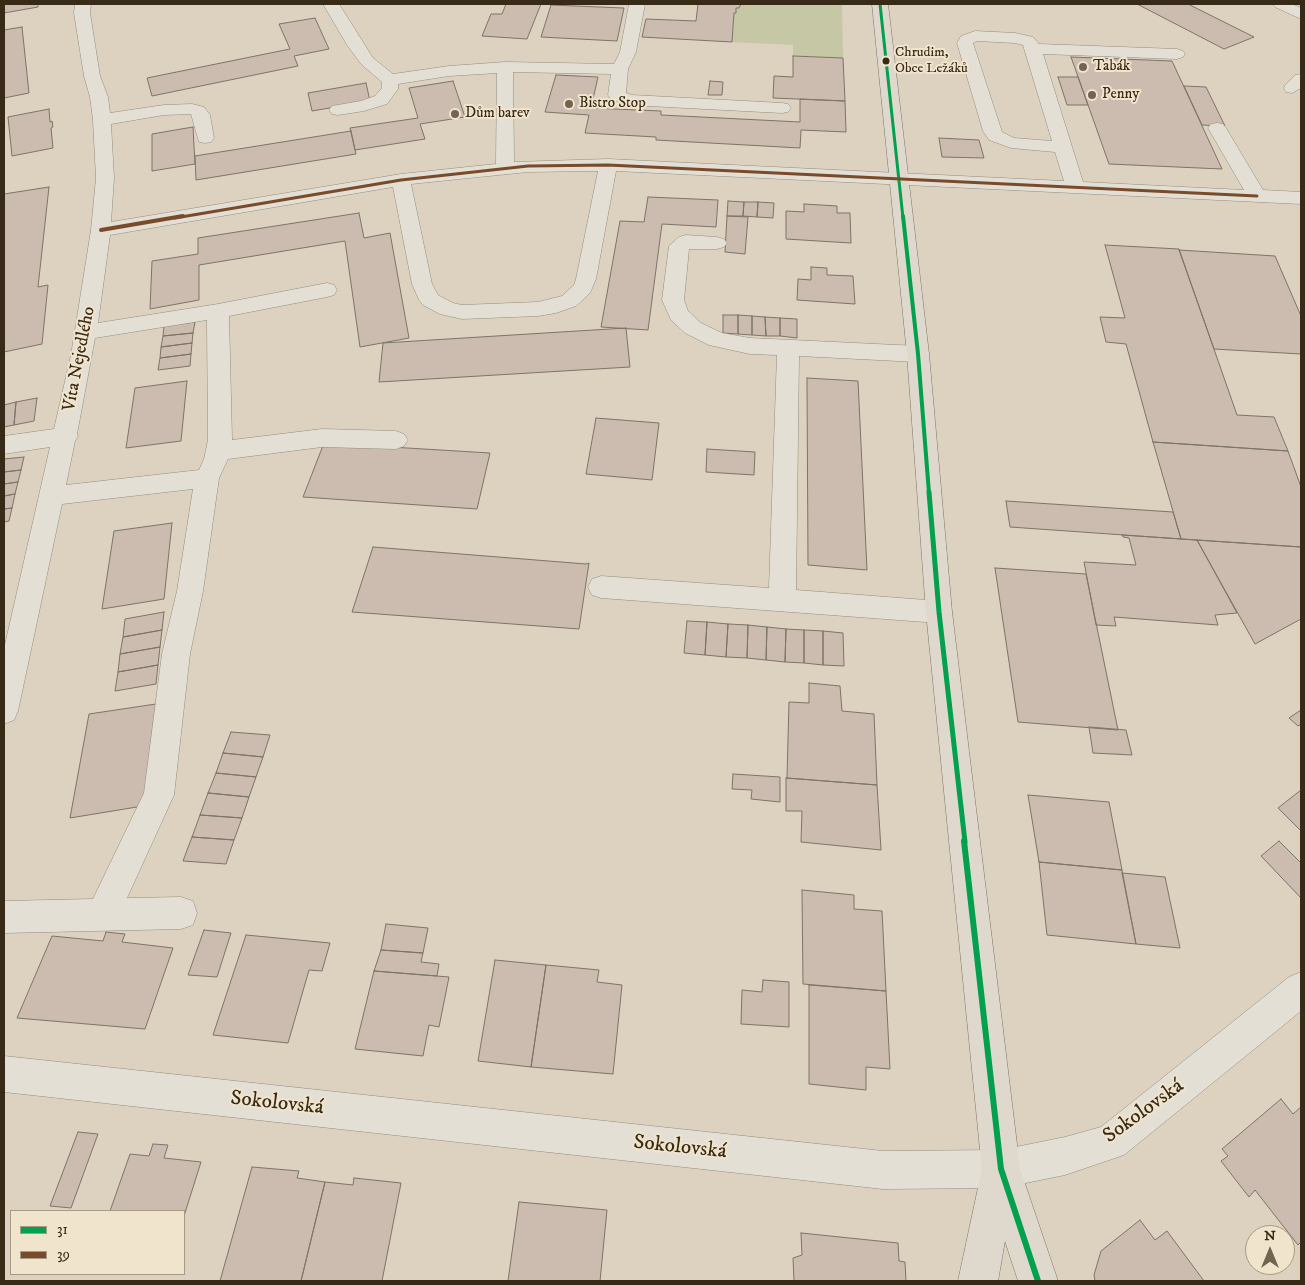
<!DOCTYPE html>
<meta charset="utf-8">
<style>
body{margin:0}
#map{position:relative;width:1305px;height:1285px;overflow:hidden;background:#dcd2bf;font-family:"IM FELL DW Pica",serif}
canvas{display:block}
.frame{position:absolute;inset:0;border:5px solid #372a17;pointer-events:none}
.legend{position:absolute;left:10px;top:1210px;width:175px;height:65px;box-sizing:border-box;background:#f1e4cd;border:1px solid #a79a84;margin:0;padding:6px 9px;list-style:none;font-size:15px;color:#372a17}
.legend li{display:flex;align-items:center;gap:10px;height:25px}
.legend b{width:25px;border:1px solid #a79a84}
.north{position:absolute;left:1245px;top:1225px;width:50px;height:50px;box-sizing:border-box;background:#f1e4cd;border:1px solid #a79a84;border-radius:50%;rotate:0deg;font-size:14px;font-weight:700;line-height:20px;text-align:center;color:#372a17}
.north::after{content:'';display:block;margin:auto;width:18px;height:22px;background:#716552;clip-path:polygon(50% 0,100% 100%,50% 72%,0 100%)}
</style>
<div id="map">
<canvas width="1305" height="1285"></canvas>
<div class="frame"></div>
<ul class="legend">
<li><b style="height:6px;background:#03a04e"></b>31</li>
<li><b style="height:6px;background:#7a4b2a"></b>39</li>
</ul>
<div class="north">N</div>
</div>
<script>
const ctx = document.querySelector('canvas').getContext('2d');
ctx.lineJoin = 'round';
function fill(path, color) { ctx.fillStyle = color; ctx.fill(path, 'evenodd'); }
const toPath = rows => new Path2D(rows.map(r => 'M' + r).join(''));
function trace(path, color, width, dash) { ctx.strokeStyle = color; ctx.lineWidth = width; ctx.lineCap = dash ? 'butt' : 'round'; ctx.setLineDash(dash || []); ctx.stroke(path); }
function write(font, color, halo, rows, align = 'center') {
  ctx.font = font + ' "IM FELL DW Pica",serif'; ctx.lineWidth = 4; ctx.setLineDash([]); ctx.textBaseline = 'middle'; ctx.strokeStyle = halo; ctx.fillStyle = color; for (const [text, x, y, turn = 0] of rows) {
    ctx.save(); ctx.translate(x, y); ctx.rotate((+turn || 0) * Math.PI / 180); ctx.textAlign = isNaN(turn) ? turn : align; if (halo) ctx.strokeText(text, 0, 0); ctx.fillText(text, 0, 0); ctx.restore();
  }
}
fill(toPath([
 [740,4,842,4,843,58,793,56,793,45,732,42,734,13,736,13,736,8,739,7]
]), '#c6c7a4');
const building = toPath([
 [4,4,38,4,38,7,4,13,4,4],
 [506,4,541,4,527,39,482,36,491,14,502,14,506,4],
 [698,4,741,4,739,8,736,8,736,13,734,13,732,42,642,37,646,19,696,21,698,4],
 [1137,4,1188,4,1254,37,1224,49,1137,4],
 [551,5,624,8,617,41,541,37,551,5],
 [315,18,329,49,294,56,298,66,152,96,147,78,290,49,279,24,315,18],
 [22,27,29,93,4,98,4,30,22,27],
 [793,56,843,58,845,101,773,98,774,76,793,77,793,56],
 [1071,57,1172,61,1222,169,1109,164,1071,57],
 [556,75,598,77,591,108,661,111,661,115,800,122,800,99,845,101,846,132,801,130,800,148,656,140,656,137,585,133,589,115,545,112,556,75],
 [1058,77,1078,77,1088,105,1067,105,1058,77],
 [453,81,465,117,420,124,425,139,355,150,350,128,418,118,409,88,453,81],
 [710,81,723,82,722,95,708,95,710,81],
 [366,83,370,101,312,111,308,93,366,83],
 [1184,86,1206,87,1225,126,1202,125,1184,86],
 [49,109,50,122,52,121,53,127,51,128,53,148,12,156,8,117,49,109],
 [193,127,195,164,152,171,152,134,193,127],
 [351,131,356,154,196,180,195,156,351,131],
 [939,138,979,140,984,158,942,157,939,138],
 [49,187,38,287,48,285,42,344,4,352,4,194,49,187],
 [648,197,718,200,716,227,662,224,648,330,601,327,620,221,644,222,648,197],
 [728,201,744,202,743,216,727,216,728,201],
 [744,202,758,202,757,217,743,216,744,202],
 [758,202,774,203,773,218,757,217,758,202],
 [804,204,837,206,837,213,850,213,851,243,786,239,786,211,804,212,804,204],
 [359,213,364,238,390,233,409,338,360,347,345,241,199,265,199,300,150,309,152,261,198,254,198,238,359,213],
 [727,216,748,217,745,254,725,252,727,216],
 [1105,245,1179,249,1237,415,1274,417,1288,451,1153,442,1126,344,1106,342,1100,317,1125,318,1105,245],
 [1179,250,1275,256,1301,316,1301,354,1214,349,1179,250],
 [811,267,827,268,827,275,853,276,855,304,797,300,798,279,811,280,811,267],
 [723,315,738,315,738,334,723,333,723,315],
 [738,315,752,316,752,335,738,334,738,315],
 [752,316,765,317,766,336,752,335,752,316],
 [765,317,780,318,780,336,766,336,765,317],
 [780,318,797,319,797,338,780,336,780,318],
 [195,322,193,333,163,336,164,326,195,322],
 [626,328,630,367,379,382,383,343,626,328],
 [193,333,192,343,161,347,163,336,193,333],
 [192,343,191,354,160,358,161,347,192,343],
 [191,354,190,366,158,370,160,358,191,354],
 [807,378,858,381,867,570,808,565,807,378],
 [187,381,181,441,126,448,135,388,187,381],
 [37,398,34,421,14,425,16,402,37,398],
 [16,402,14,425,4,427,4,405,16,402],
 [596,418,659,423,652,480,586,474,596,418],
 [1153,442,1288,451,1301,487,1301,547,1181,539,1153,442],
 [324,443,490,453,477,509,303,497,324,443],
 [707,449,755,452,754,475,706,472,707,449],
 [24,457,21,470,4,472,4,459,24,457],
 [21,470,18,482,4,484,4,472,21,470],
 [18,482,15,494,4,496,4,484,18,482],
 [15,494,12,508,4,509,4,496,15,494],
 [1006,501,1173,512,1181,539,1010,527,1006,501],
 [12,508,9,521,4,522,4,509,12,508],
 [172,523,164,599,102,609,114,531,172,523],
 [1122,535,1197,540,1237,613,1215,615,1218,625,1114,617,1116,626,1096,625,1084,562,1136,565,1129,538,1123,537,1122,535],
 [1197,540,1301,547,1301,619,1255,644,1197,540],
 [373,547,586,564,589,563,579,629,352,612,373,547],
 [995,568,1086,574,1118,730,1018,722,995,568],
 [164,612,162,630,123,637,125,619,164,612],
 [687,621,707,622,705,655,684,653,687,621],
 [707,622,728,624,726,657,705,655,707,622],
 [728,624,748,625,747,658,726,657,728,624],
 [748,625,767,627,766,660,747,658,748,625],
 [767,627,786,629,785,662,766,660,767,627],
 [786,629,804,630,804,663,785,662,786,629],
 [162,630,160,647,120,654,123,637,162,630],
 [804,630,823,631,823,665,804,663,804,630],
 [823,631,843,633,844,666,823,665,823,631],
 [160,647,158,665,118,672,120,654,160,647],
 [158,665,156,684,115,691,118,672,158,665],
 [809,683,840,686,842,711,874,714,877,785,787,778,789,702,809,703,809,683],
 [156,704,143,806,70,818,89,714,156,704],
 [1301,710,1301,724,1298,726,1289,718,1301,710],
 [1089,727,1126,730,1132,755,1093,753,1089,727],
 [231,732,270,735,263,757,223,753,231,732],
 [223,753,263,757,256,777,216,773,223,753],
 [216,773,256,777,249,797,208,793,216,773],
 [733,774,780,777,780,802,751,799,752,790,732,789,733,774],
 [786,778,877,785,881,850,801,842,802,811,786,811,786,778],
 [1301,790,1301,831,1278,808,1301,790],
 [208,793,249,797,242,818,200,815,208,793],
 [1028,795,1109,802,1122,870,1039,862,1028,795],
 [200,815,242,818,234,840,192,837,200,815],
 [192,837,234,840,226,864,183,861,192,837],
 [1279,841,1301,863,1301,898,1261,856,1279,841],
 [1039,862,1122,870,1136,944,1047,935,1039,862],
 [1122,873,1165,877,1180,948,1136,944,1122,873],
 [802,890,854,895,854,909,882,911,886,991,803,984,802,890],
 [386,924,428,928,423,953,381,950,386,924],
 [204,930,231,933,217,977,188,975,204,930],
 [106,932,125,934,122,942,173,948,145,1029,17,1018,52,936,103,941,106,932],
 [246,935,330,943,322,971,309,970,288,1043,213,1035,246,935],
 [381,950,423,953,421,962,439,964,437,976,374,971,381,950],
 [495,960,546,965,531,1067,478,1061,495,960],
 [546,965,599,970,597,982,622,985,613,1074,531,1067,546,965],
 [374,971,449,977,439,1027,429,1025,423,1056,355,1049,374,971],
 [763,980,789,982,789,1027,741,1024,742,990,762,992,763,980],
 [809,985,886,991,890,1069,866,1067,866,1090,809,1084,809,985],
 [1281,1099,1293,1114,1301,1107,1301,1242,1298,1245,1255,1190,1249,1197,1221,1161,1228,1156,1222,1149,1281,1099],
 [78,1132,98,1134,71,1208,50,1206,78,1132],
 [153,1144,168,1145,164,1158,201,1162,184,1216,184,1211,110,1211,130,1154,149,1156,153,1144],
 [252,1167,299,1171,297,1178,325,1182,301,1281,220,1281,252,1167],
 [354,1178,401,1183,382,1281,301,1281,325,1182,353,1185,354,1178],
 [519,1202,607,1210,600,1281,508,1281,519,1202],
 [1140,1220,1155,1240,1167,1231,1204,1281,1095,1281,1094,1275,1101,1251,1140,1220],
 [801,1233,898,1243,899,1261,905,1262,906,1281,794,1281,793,1258,802,1255,801,1233]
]);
fill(building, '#cbbcaf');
trace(building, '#7c7468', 1);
const minor = toPath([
 [75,4,91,4,90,13,100,76,108,97,110,113,164,105,192,104,204,107,210,115,214,138,211,142,205,143,199,142,191,114,164,115,111,124,114,178,111,222,401,174,496,164,497,73,449,76,398,84,398,89,387,104,364,111,338,115,332,114,329,110,332,106,361,101,375,96,382,88,382,82,361,64,347,45,323,4,339,4,373,58,393,74,449,66,505,62,614,64,620,52,629,4,645,4,636,52,628,69,626,93,632,95,782,103,788,104,791,108,788,112,782,113,629,105,611,99,608,95,611,74,513,72,514,162,608,159,1064,181,1055,152,1011,148,989,140,983,131,957,43,961,36,975,31,1015,33,1033,37,1039,44,1177,49,1183,51,1185,54,1183,57,1177,59,1043,54,1083,182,1244,190,1208,128,1211,124,1217,123,1223,124,1226,128,1263,190,1301,192,1301,204,616,171,596,279,590,293,576,306,556,313,538,316,462,319,440,314,423,305,419,300,412,284,393,187,110,235,98,323,218,304,327,283,334,285,337,290,334,295,327,297,229,316,232,440,322,429,396,431,404,434,408,440,404,446,396,449,322,447,228,459,219,478,203,591,190,654,174,795,127,898,181,897,193,901,197,913,193,925,181,929,4,933,4,901,93,899,144,793,162,654,177,591,193,489,62,504,18,711,14,720,4,724,4,649,50,447,4,454,4,436,54,429,71,355,91,230,96,178,93,120,90,97,84,76,74,13,75,4],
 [977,41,1015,43,1023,45,1052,141,1014,138,1002,132,973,43,977,41],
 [598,171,576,279,574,285,562,296,538,302,462,305,453,303,438,295,432,284,411,184,528,172,598,171],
 [207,320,208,440,204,459,199,470,66,485,75,441,78,436,77,434,95,338,207,320],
 [1272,4,1292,4,1301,8,1301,19,1275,7,1272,4],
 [1301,74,1301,88,1292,93,1286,92,1284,88,1286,84,1295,75,1301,74],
 [686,235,717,237,724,239,727,243,724,247,717,249,689,249,684,300,688,311,701,323,722,333,750,338,918,346,926,349,929,354,926,359,918,362,799,356,796,590,939,601,949,604,952,612,949,620,939,623,601,598,592,595,588,587,592,579,601,576,769,588,777,355,750,354,709,345,685,333,671,320,662,300,669,246,679,237,686,235],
 [1301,972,1301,1011,1124,1155,1065,1175,1001,1188,883,1189,4,1092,4,1056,883,1151,1001,1150,1065,1137,1101,1127,1289,977,1301,972]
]);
const major = toPath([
 [872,4,888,4,929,354,952,612,1020,1169,1058,1281,1018,1281,1005,1241,998,1281,958,1281,982,1169,926,612,907,354,872,4]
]);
trace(minor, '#938c7f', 1);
trace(major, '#7c7468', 1);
fill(minor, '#e4dfd5');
fill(major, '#dfd9cd');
trace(toPath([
 [880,4,903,218]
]), '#03a04e', 3);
trace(toPath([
 [903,216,918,354,929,493]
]), '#03a04e', 4);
trace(toPath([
 [929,492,939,612,965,842]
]), '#03a04e', 5);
trace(toPath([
 [964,841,1001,1169,1038,1281]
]), '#03a04e', 6);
trace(toPath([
 [175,218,401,180,528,166,608,165,1257,196]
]), '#7a4b2a', 3);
trace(toPath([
 [101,230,183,216]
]), '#7a4b2a', 4);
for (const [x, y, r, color] of [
 [886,61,4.5,"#372a17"],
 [1083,67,5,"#716552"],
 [1092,95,5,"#716552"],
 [569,104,5,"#716552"],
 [455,114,5,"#716552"]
]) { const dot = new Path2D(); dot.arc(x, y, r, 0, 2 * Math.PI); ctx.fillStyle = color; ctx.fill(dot); trace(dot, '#f1e4cd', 2); }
write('14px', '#372a17', '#f1e4cd', [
 ["Chrudim,",895,53],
 ["Obce Ležáků",895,69]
], 'left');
write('15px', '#372a17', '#f1e4cd', [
 ["Tabák",1093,67],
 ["Penny",1102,95],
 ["Bistro Stop",579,104],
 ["Dům barev",465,114]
], 'left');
write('18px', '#372a17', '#f1e4cd', [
 ["Víta Nejedlého",80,359,-79]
]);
write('21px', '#372a17', '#f1e4cd', [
 ["Sokolovská",277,1104,6],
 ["Sokolovská",1144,1112,-36],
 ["Sokolovská",680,1148,6]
]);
</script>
